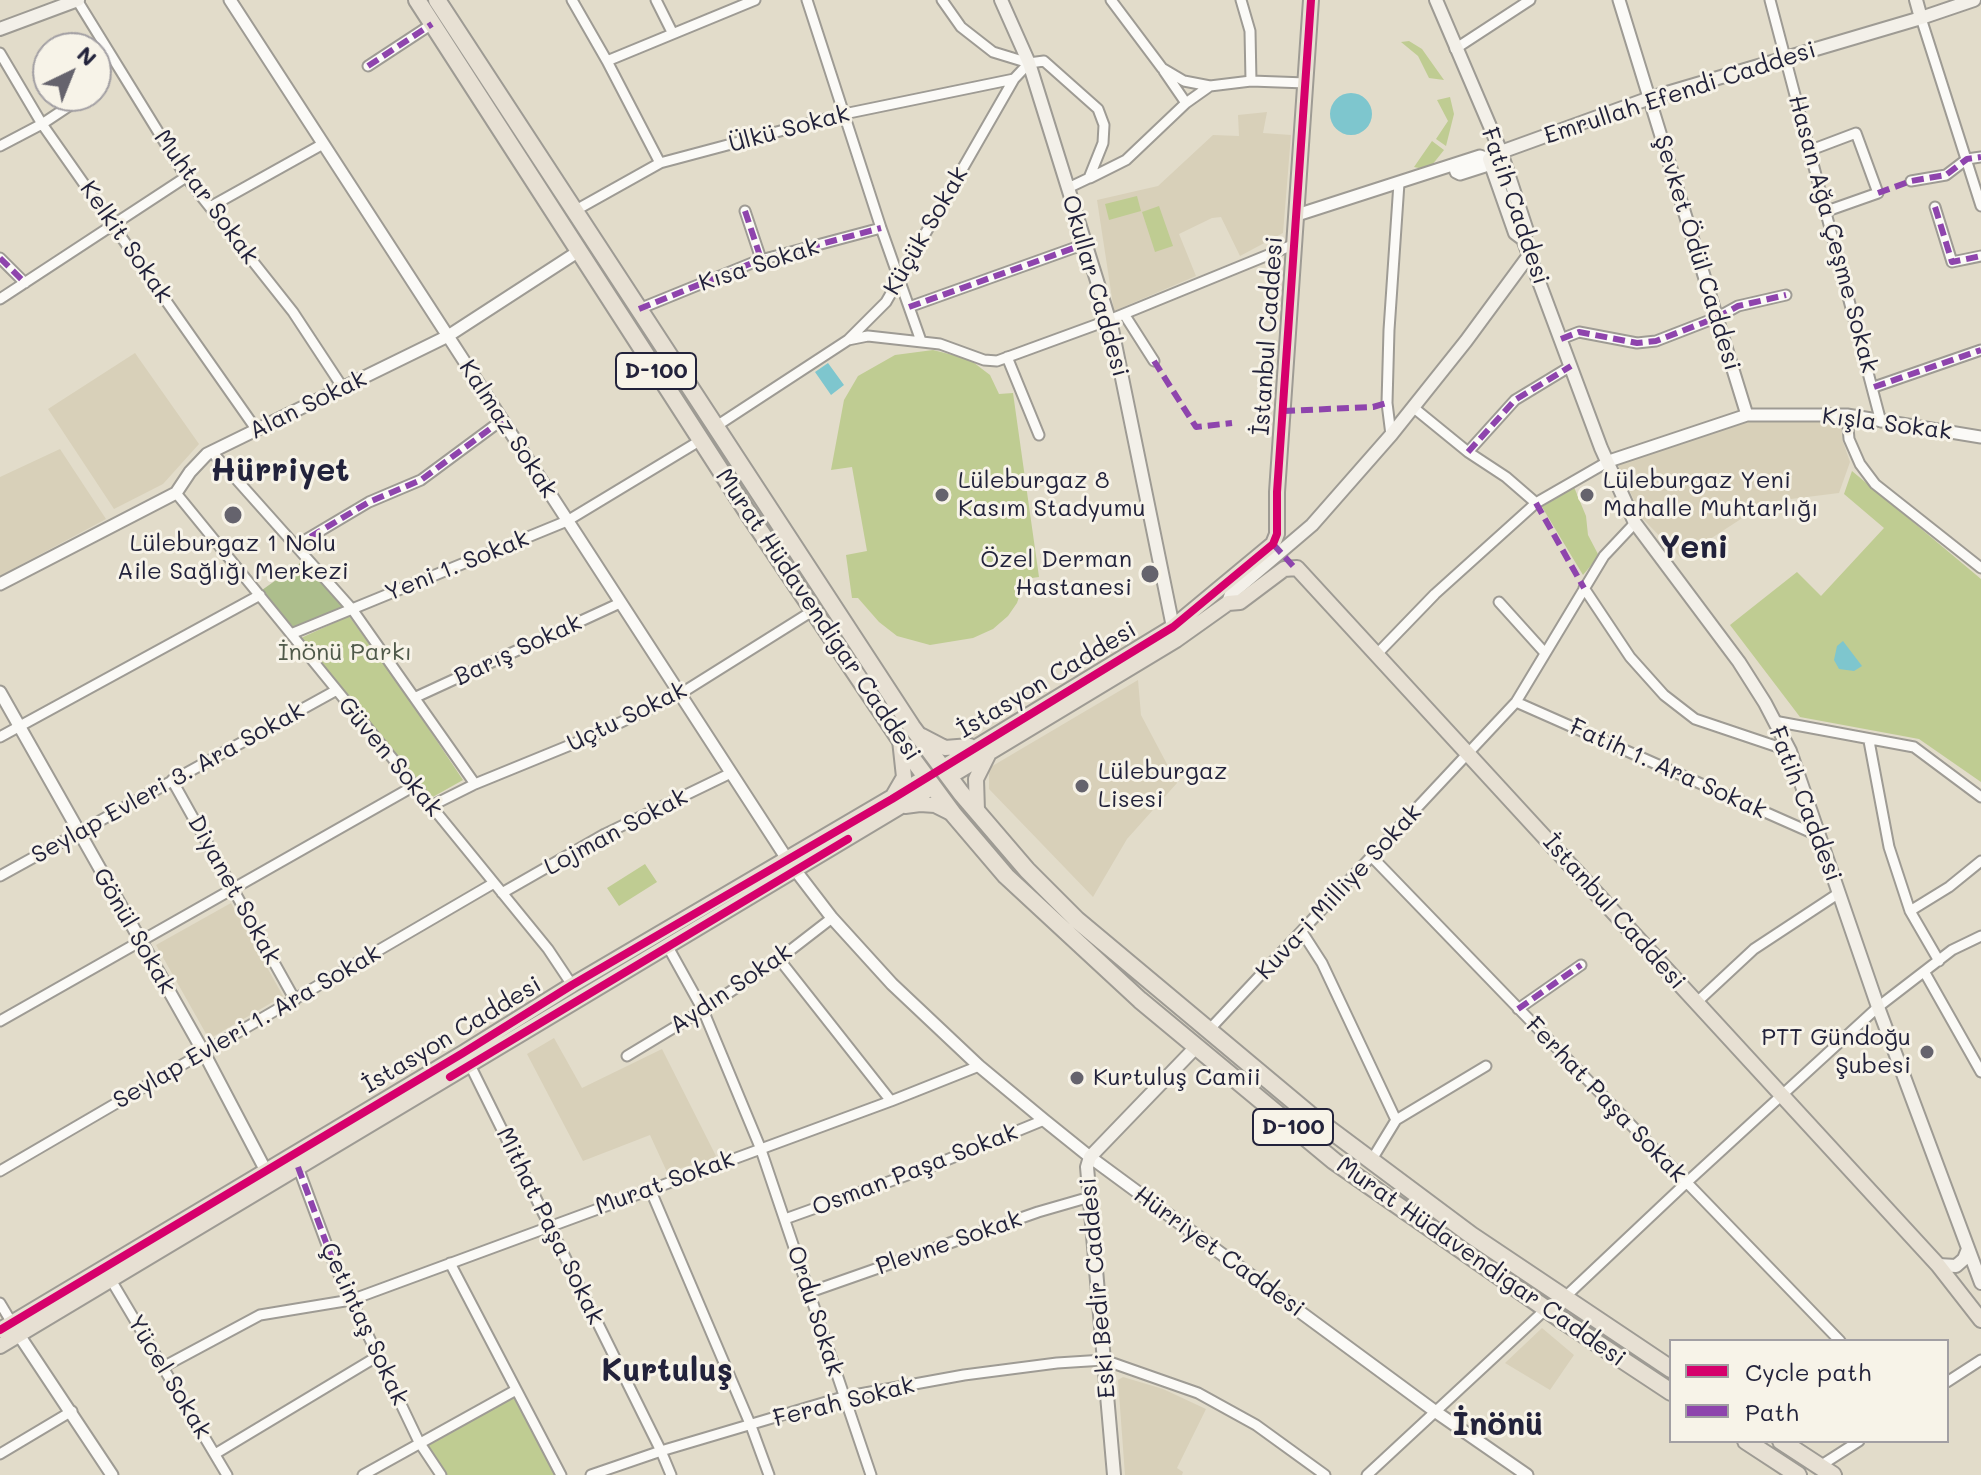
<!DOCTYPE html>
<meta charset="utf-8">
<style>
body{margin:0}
#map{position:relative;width:1981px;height:1475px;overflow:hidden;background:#e2dcca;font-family:Mali,sans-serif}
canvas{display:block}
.legend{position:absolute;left:1669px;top:1339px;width:280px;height:104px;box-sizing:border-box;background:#f7f3e8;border:2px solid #a29fa3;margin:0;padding:10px 14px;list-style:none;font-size:24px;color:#22223b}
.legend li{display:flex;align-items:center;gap:16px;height:40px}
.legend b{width:40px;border:2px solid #a29fa3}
.north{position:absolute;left:32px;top:32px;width:80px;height:80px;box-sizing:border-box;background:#f7f3e8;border:2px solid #a29fa3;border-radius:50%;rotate:43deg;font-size:22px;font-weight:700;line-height:32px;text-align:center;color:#22223b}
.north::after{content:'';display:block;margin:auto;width:28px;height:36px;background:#65636d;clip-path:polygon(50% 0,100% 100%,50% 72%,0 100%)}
</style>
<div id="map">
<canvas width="1981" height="1475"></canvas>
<ul class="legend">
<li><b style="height:10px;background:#d6006c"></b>Cycle path</li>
<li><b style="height:10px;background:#8e44ad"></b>Path</li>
</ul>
<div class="north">N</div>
</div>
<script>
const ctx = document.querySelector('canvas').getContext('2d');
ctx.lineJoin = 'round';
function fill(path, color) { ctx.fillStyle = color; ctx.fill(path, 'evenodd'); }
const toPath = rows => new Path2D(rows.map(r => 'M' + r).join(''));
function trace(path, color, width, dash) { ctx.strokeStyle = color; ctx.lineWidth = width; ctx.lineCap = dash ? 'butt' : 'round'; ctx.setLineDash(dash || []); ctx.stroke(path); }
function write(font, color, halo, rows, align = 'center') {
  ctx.font = font + ' Mali,sans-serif'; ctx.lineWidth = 6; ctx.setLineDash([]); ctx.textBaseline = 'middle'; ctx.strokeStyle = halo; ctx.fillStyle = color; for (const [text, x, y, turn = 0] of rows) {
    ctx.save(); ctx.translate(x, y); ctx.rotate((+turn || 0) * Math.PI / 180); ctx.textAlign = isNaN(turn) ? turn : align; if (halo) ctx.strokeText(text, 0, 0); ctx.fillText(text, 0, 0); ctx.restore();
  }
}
fill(toPath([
 [1267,112,1263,133,1291,135,1283,233,1240,256,1221,217,1212,218,1179,234,1196,276,1114,311,1097,200,1158,186,1213,135,1239,136,1238,115],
 [135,353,199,444,163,484,114,509,48,409],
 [1841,420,1842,439,1850,462,1839,493,1767,502,1681,558,1642,518,1617,463,1737,421],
 [60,449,106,519,0,576,0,477],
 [1138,680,1141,715,1177,783,1127,839,1093,897,989,789,989,768],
 [231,903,283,996,209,1039,156,945],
 [554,1038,582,1088,662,1049,717,1158,667,1172,650,1135,583,1161,527,1054],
 [1542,1328,1574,1355,1550,1390,1505,1363],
 [1123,1377,1163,1389,1206,1409,1177,1468,1183,1472,1182,1475,1125,1475,1118,1380]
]), '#d8d0b9');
fill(toPath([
 [1409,41,1422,49,1444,80,1429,78,1418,56,1401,42],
 [1450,97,1454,114,1446,146,1436,139,1448,121,1437,100],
 [1432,141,1444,150,1428,170,1414,167],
 [1137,196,1141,211,1109,220,1105,204],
 [1159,206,1173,246,1155,252,1142,212],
 [933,350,969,359,990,375,999,394,1013,393,1039,577,1025,579,1017,603,1008,616,993,629,973,638,930,645,897,636,879,622,858,598,852,598,846,555,867,551,852,467,831,470,844,400,858,376,895,355],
 [1852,471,1981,579,1981,782,1919,739,1800,717,1730,625,1797,572,1821,596,1884,528,1844,494],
 [1574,487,1586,516,1588,535,1599,556,1583,575,1542,507],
 [349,616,410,701,463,780,431,798,301,638],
 [645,864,657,882,619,906,607,888],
 [513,1395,557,1475,447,1475,426,1443]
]), '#bfcc92');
fill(toPath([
 [303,561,343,607,294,628,262,590]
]), '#adbe8c');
fill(toPath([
 '1330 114a21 21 0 1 1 42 0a21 21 0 1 1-42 0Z',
 [828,363,844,385,831,395,815,372],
 [1843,641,1862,666,1854,671,1839,669,1834,660,1837,646]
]), '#7ec6ce');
const minor = toPath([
 [77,0,186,177,293,312,343,388],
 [572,0,607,61,660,163],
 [656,0,672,32],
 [807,0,881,228,921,341],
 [942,0,961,27,993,52,1029,63,1044,61,1098,109,1104,125,1103,143,1089,178,1068,188],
 [1111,0,1162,68,1184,81,1210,86,1251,81,1306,83],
 [1241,0,1250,31,1251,81],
 [1770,0,1881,422],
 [1921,18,1981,206],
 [1455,49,1530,0],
 [0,53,42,124,256,429],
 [607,61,755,0],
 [368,66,432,24],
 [1164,71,1186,103],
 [0,146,42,124,84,96],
 [1811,150,1856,133,1878,193,1827,211],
 [1090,178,1126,160,1186,103,1210,86],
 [1911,181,1946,175,1967,159,1981,157],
 [210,207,323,144],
 [1935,207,1952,262,1981,256],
 [576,210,660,163,844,114,1014,79],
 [745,211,761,259],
 [0,258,25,283],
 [0,299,186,177],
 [909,307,1085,244],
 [639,309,757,261,881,228],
 [1124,314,1154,361],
 [1561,339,1579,332,1637,343,1656,341,1718,317,1738,306,1786,295],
 [848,340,868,336,940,344,984,360,997,361,1109,320,1295,244],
 [1007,357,1039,435],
 [1874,387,1981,350],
 [1414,408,1468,452,1506,477,1536,503],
 [1847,415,1849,439,1860,464,1875,484,1981,568],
 [715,427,848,340,886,302,1014,79,1029,63],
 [1391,435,1387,403,1389,330,1399,183],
 [212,452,352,609,475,784],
 [1468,452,1515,400,1571,366],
 [176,493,548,949,572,985],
 [295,546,369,502,421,480,502,420],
 [1584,588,1630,657,1664,695,1695,719,1790,751],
 [1499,602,1545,653],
 [291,634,567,521,701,440],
 [1377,654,1435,594,1536,503,1609,461],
 [416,697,620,603],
 [1516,702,1819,836],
 [1774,721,1914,747,1981,797],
 [0,737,260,595],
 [1869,741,1889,847,1910,911,1939,961],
 [172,780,295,1000],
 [431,806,475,784,590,737,680,694,814,610],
 [1373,858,1840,1341],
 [0,876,335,691],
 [502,893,605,834,731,773],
 [1910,911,1949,887,1981,861],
 [1302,932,1322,963,1396,1120],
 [668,947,703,1010,760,1147,871,1475],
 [779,959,891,1101],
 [1925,973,1981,1072],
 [1697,1002,1754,949,1839,893],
 [1518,1009,1581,965],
 [0,1021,414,786],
 [1208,1031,1516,702,1604,556,1635,523],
 [627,1056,703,1010,779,959,832,918],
 [470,1065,661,1451,671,1475],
 [1396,1120,1486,1066],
 [1371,1161,1396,1120],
 [298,1167,334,1264,419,1442,441,1475],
 [0,1171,494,883],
 [650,1189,751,1426,769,1475],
 [785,1219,927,1168,1044,1120],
 [450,1263,561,1475],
 [111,1280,227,1475],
 [810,1292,1038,1212,1090,1197],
 [1564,1298,1686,1183,1878,1007,1952,950,1981,936],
 [0,1303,12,1323],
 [163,1367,260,1315,351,1300,891,1101,979,1066],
 [1947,1382,1981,1360],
 [0,1454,72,1411],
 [215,1454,378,1356],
 [1820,1466,1859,1441],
 [363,1475,516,1390],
 [591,1475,661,1451,843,1397,964,1375,1057,1363,1104,1360,1198,1393,1256,1425,1325,1475],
 [1367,1475,1546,1309]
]);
const tertiary = toPath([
 [230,0,787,859],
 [1619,0,1747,415],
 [1454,165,1456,172,1460,174,1485,166,1493,157],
 [1297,215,1480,156,1489,159],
 [1609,461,1747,415,1847,415,1981,437],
 [0,584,176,493,190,472,207,454,448,336,579,251],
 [0,692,203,1051,266,1171],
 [796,871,832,918,892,984,979,1066,1044,1120,1090,1157,1436,1412,1527,1475],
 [19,1335,112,1475]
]);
const secondary = toPath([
 [1001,0,1029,63,1112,329,1173,627],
 [1436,0,1501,152,1527,231,1523,239,1601,448,1635,523,1739,662,1765,703,1790,751,1878,1007,1981,1283],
 [1916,0,1921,18],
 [0,29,78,0],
 [1501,152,1650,98,1921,18,1974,0],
 [1489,159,1515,233,1523,239],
 [1228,603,1231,594,1312,525,1391,435,1466,341,1530,254],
 [1938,1265,1956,1266,1964,1259,1968,1249],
 [1114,1475,1087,1167,1090,1157,1196,1047]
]);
const primary = toPath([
 [922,736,945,748,970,746],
 [942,768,1173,627,1273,544,1277,534,1277,492,1311,0],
 [949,777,1176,640,1228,603,1240,602,1284,569,1297,568,1938,1265,1981,1320],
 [893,796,904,777,900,740],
 [905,806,920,804,935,805,953,814],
 [977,811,976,779,988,755],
 [0,1330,463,1053,572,985,926,777],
 [0,1346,933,787]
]);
const trunk = toPath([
 [417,0,748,513,915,762,954,815,1006,876,1140,1000,1334,1161,1562,1320,1671,1392],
 [437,0,912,727,961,793,1027,870,1077,920,1309,1114,1471,1235,1671,1369],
 [1746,1441,1798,1475],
 [1781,1441,1833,1475]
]);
trace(minor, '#9e9b94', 13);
trace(tertiary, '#9e9b94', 15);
trace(secondary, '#9e9b94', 16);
trace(primary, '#9e9b94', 18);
trace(trunk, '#9e9b94', 20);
trace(minor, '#fbfaf7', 9);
trace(tertiary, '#fbfaf7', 11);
trace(secondary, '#f3f0e9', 12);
trace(primary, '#e7e0d3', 14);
trace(trunk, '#e7e0d3', 16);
trace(toPath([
 [368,66,432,24],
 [1878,193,1911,181,1946,175,1967,159,1981,157],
 [1935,207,1952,262,1981,256],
 [745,211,761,259],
 [0,258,25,283],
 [909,307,1085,244],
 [639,309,757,261,881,228],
 [1561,339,1579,332,1637,343,1656,341,1718,317,1738,306,1786,295],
 [1154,361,1196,427,1232,423],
 [1874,387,1981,350],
 [1283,411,1373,407,1387,403],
 [1468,452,1515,400,1571,366],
 [1536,503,1584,588],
 [1273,544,1293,566],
 [295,546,369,502,421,480,502,420],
 [1518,1009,1581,965],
 [298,1167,334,1264,351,1300]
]), '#8e44ad', 6, [12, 6]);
trace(toPath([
 [450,1077,848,839],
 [0,1330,463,1053,572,985,892,799,1173,627,1273,544,1277,534,1277,492,1311,0]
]), '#d6006c', 8);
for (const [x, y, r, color] of [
 [942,495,8,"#65636d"],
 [1587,495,8,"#65636d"],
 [233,515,10,"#65636d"],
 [1150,574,10,"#65636d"],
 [1082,786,8,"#65636d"],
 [1927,1052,8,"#65636d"],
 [1077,1078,8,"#65636d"]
]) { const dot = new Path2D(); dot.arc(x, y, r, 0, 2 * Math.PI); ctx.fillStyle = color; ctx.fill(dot); trace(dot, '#f7f3e8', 3); }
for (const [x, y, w] of [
 [656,371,80],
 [1293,1127,80]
]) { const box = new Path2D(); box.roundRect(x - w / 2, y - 18, w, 36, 6); ctx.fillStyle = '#f7f3e8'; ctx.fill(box); trace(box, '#22223b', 2); }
write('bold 22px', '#22223b', null, [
 ["D-100",656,371],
 ["D-100",1293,1127]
]);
write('24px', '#22223b', '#f7f3e8', [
 ["Emrullah Efendi Caddesi",1680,93,-18],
 ["Ülkü Sokak",789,129,-15],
 ["Muhtar Sokak",206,197,54],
 ["Fatih Caddesi",1515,206,71],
 ["Küçük Sokak",926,231,-60],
 ["Hasan Ağa Çeşme Sokak",1833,234,75],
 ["Kelkit Sokak",126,242,55],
 ["Şevket Ödül Caddesi",1697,253,73],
 ["Kısa Sokak",759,265,-18],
 ["Okullar Caddesi",1095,286,74],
 ["İstanbul Caddesi",1268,336,-86],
 ["Alan Sokak",308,405,-26],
 ["Kışla Sokak",1887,424,7],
 ["Kalmaz Sokak",508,429,57],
 ["Yeni 1. Sokak",457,566,-22],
 ["Murat Hüdavendigar Caddesi",818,615,56],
 ["Barış Sokak",518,650,-25],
 ["İstasyon Caddesi",1047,680,-31],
 ["Uçtu Sokak",627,717,-26],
 ["Güven Sokak",390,757,50],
 ["Fatih 1. Ara Sokak",1668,769,24],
 ["Seylap Evleri 3. Ara Sokak",168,783,-29],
 ["Fatih Caddesi",1805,804,69],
 ["Lojman Sokak",616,832,-28],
 ["Diyanet Sokak",234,890,61],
 ["Kuva-i Milliye Sokak",1339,892,-47],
 ["İstanbul Caddesi",1614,912,48],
 ["Gönül Sokak",134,931,60],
 ["Aydın Sokak",731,989,-34],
 ["Seylap Evleri 1. Ara Sokak",247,1027,-30],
 ["İstasyon Caddesi",452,1035,-31],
 ["Ferhat Paşa Sokak",1606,1100,46],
 ["Osman Paşa Sokak",915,1170,-21],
 ["Murat Sokak",665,1183,-20],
 ["Mithat Paşa Sokak",550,1226,64],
 ["Plevne Sokak",949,1243,-19],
 ["Hürriyet Caddesi",1219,1252,36],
 ["Murat Hüdavendigar Caddesi",1481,1262,35],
 ["Eski Bedir Caddesi",1098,1288,-95],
 ["Ordu Sokak",815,1311,72],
 ["Çetintaş Sokak",364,1324,65],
 ["Yücel Sokak",169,1377,59],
 ["Ferah Sokak",844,1402,-14]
]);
write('24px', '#22223b', '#f7f3e8', [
 ["Lüleburgaz 8",958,481],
 ["Kasım Stadyumu",958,509],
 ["Lüleburgaz Yeni",1603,481],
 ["Mahalle Muhtarlığı",1603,509],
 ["Lüleburgaz 1 Nolu",233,544,"center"],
 ["Aile Sağlığı Merkezi",233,572,"center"],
 ["Özel Derman",1132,560,"right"],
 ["Hastanesi",1132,588,"right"],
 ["Lüleburgaz",1098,772],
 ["Lisesi",1098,800],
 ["PTT Gündoğu",1911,1038,"right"],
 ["Şubesi",1911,1066,"right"],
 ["Kurtuluş Camii",1093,1078]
], 'left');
write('24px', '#4f594a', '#f7f3e8', [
 ["İnönü Parkı",345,653]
]);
write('bold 32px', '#22223b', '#f7f3e8', [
 ["Hürriyet",280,471],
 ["Yeni",1694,548],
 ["Kurtuluş",667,1371],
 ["İnönü",1498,1425]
]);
</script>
